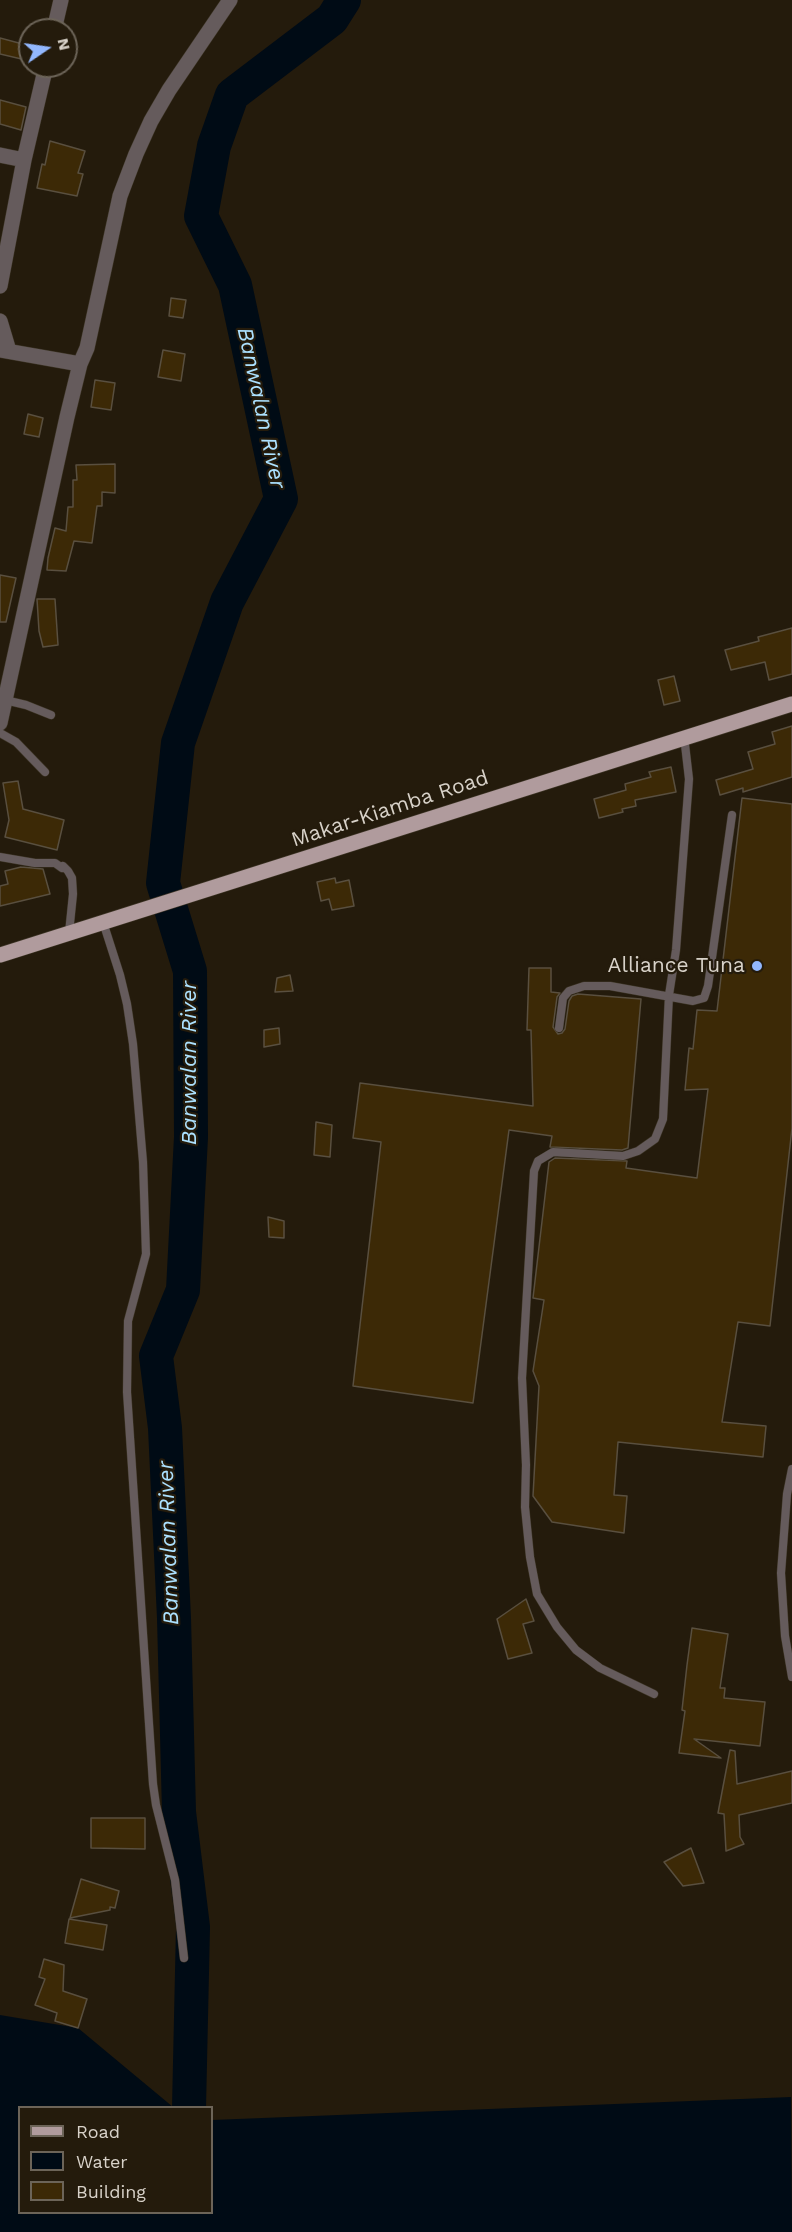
<!DOCTYPE html>
<style>
body{margin:0}
#map{position:relative;width:792px;height:2232px;overflow:hidden;background:#241b0c;font-family:"Work Sans",sans-serif}
canvas{display:block}
.legend{position:absolute;left:18px;top:2106px;width:195px;height:108px;box-sizing:border-box;background:#241b0c;border:2px solid #6c6458;margin:0;padding:8px 10px;list-style:none;font-size:18px;color:#d8d2c9}
.legend li{display:flex;align-items:center;gap:12px;height:30px}
.legend b{width:30px;border:2px solid #6c6458}
.north{position:absolute;left:18px;top:18px;width:60px;height:60px;box-sizing:border-box;background:#241b0c;border:2px solid #6c6458;border-radius:50%;rotate:77deg;font-size:16px;font-weight:700;line-height:24px;text-align:center;color:#d8d2c9}
.north::after{content:'';display:block;margin:auto;width:21px;height:27px;background:#92b7fd;clip-path:polygon(50% 0,100% 100%,50% 72%,0 100%)}
</style>
<div id="map">
<canvas width="792" height="2232"></canvas>
<ul class="legend">
<li><b style="height:8px;background:#b09b9d"></b>Road</li>
<li><b style="height:16px;background:#000b15"></b>Water</li>
<li><b style="height:16px;background:#3c2906"></b>Building</li>
</ul>
<div class="north">N</div>
</div>
<script>
const ctx = document.querySelector('canvas').getContext('2d');
ctx.lineJoin = 'round';
function fill(path, color) { ctx.fillStyle = color; ctx.fill(path, 'evenodd'); }
const toPath = rows => new Path2D(rows.map(r => 'M' + r).join(''));
function trace(path, color, width, dash) { ctx.strokeStyle = color; ctx.lineWidth = width; ctx.lineCap = dash ? 'butt' : 'round'; ctx.setLineDash(dash || []); ctx.stroke(path); }
function write(font, color, halo, rows, align = 'center') {
  ctx.font = font + ' "Work Sans",sans-serif'; ctx.lineWidth = 4.5; ctx.setLineDash([]); ctx.textBaseline = 'middle'; ctx.strokeStyle = halo; ctx.fillStyle = color; for (const [text, x, y, turn = 0] of rows) {
    ctx.save(); ctx.translate(x, y); ctx.rotate((+turn || 0) * Math.PI / 180); ctx.textAlign = isNaN(turn) ? turn : align; if (halo) ctx.strokeText(text, 0, 0); ctx.fillText(text, 0, 0); ctx.restore();
  }
}
fill(toPath([
 [0,2015,78,2028,173,2107,20,2108,20,2212,212,2212,212,2120,791,2097,792,2232,0,2232]
]), '#000b15');
trace(toPath([
 [189,2108,193,1927,179,1812,174,1618,165,1428,156,1356,183,1290,191,1137,190,971,163,883,178,743,227,602,281,499,235,285,201,216,214,146,232,95,332,19,344,0]
]), '#000b15', 34);
const building = toPath([
 [0,38,30,46,30,61,0,54,0,38],
 [0,100,26,107,21,130,0,124,0,100],
 [50,141,85,151,78,173,83,174,77,196,37,188,42,164,45,165,50,141],
 [171,298,186,300,183,318,169,316,171,298],
 [163,350,185,354,181,381,158,377,163,350],
 [95,380,115,383,111,410,91,407,95,380],
 [28,414,43,418,39,437,24,434,28,414],
 [115,464,115,493,102,492,102,506,97,506,92,543,74,541,66,571,47,570,48,558,55,528,66,531,68,507,73,507,73,480,77,480,76,465,115,464],
 [0,575,16,578,6,622,0,622,0,575],
 [37,599,55,599,58,645,43,647,39,631,37,599],
 [792,628,792,674,769,680,765,662,731,670,725,650,759,641,758,637,792,628],
 [674,676,680,701,664,705,658,680,674,676],
 [792,726,792,777,743,792,743,788,720,795,716,780,753,769,748,752,775,744,772,732,792,726],
 [671,767,676,792,635,800,636,806,622,809,623,812,599,818,594,799,626,790,625,784,651,777,649,772,671,767],
 [18,781,23,809,64,820,57,850,5,837,9,820,3,783,18,781],
 [742,798,792,804,792,1128,770,1326,738,1322,722,1422,766,1426,763,1457,618,1442,614,1495,627,1496,624,1533,552,1522,533,1496,539,1386,533,1371,544,1300,533,1298,549,1162,555,1158,627,1161,626,1168,697,1178,708,1089,685,1090,689,1048,693,1049,697,1010,717,1011,742,798],
 [21,867,43,869,50,894,0,906,0,886,8,884,5,871,21,867],
 [335,878,336,883,349,880,354,906,332,910,329,899,321,901,317,882,335,878],
 [529,968,551,968,551,992,560,993,557,997,553,1027,558,1034,562,1033,565,1029,569,1001,572,996,578,994,641,999,628,1148,622,1150,550,1147,552,1136,509,1130,473,1403,353,1386,381,1142,353,1138,360,1083,533,1106,531,1030,527,1030,529,968],
 [290,975,293,991,275,992,277,978,290,975],
 [279,1028,280,1044,264,1047,264,1030,279,1028],
 [316,1122,332,1125,330,1157,314,1155,316,1122],
 [268,1217,284,1221,284,1238,269,1237,268,1217],
 [526,1599,534,1621,523,1624,532,1653,508,1659,497,1619,526,1599],
 [692,1628,728,1634,720,1688,725,1688,724,1698,765,1702,760,1746,694,1739,721,1758,679,1753,685,1711,682,1710,687,1665,692,1628],
 [730,1750,735,1751,737,1784,792,1771,792,1803,739,1815,740,1837,744,1844,726,1851,724,1814,718,1813,730,1750],
 [91,1818,145,1818,145,1849,91,1848,91,1818],
 [691,1848,704,1883,683,1886,664,1862,691,1848],
 [81,1879,119,1891,115,1908,110,1907,110,1910,70,1918,81,1879],
 [69,1919,107,1925,103,1950,65,1943,69,1919],
 [44,1959,64,1965,63,1991,87,1999,78,2028,55,2021,57,2013,35,2005,45,1979,39,1977,44,1959]
]);
fill(building, '#3c2906');
trace(building, '#594f3f', 1.5);
const lane = toPath([
 [5,700,26,705,51,715],
 [0,733,16,742,45,772],
 [0,857,35,863,55,863,62,868,63,866,68,871,72,878,73,894,69,933],
 [103,922,120,975,127,1004,133,1044,143,1162,146,1254,128,1321,127,1392,153,1784,156,1805,175,1880,184,1958],
 [559,1028,563,998,569,991,584,986,610,986,693,1001,704,998,708,986,732,815],
 [792,1469,787,1494,781,1573,785,1636,792,1677],
 [654,1694,600,1668,576,1650,557,1627,537,1594,530,1557,525,1507,526,1465,522,1378,534,1171,538,1161,553,1152,623,1156,638,1151,655,1139,663,1119,669,995,676,950,689,779,684,736]
]);
const street = toPath([
 [54,30,61,0],
 [0,155,24,160],
 [0,286,24,160,46,66],
 [0,321,9,351],
 [0,350,80,364],
 [0,723,67,417,80,364,87,348,120,196,136,154,151,121,169,90,230,0]
]);
const primary = toPath([
 [0,955,792,704]
]);
trace(lane, '#3d3526', 9);
trace(street, '#3d3526', 16);
trace(primary, '#3d3526', 16);
trace(lane, '#655b5c', 8);
trace(street, '#655b5c', 15);
trace(primary, '#b09b9d', 15);
for (const [x, y, r, color] of [
 [757,966,6,"#92b7fd"]
]) { const dot = new Path2D(); dot.arc(x, y, r, 0, 2 * Math.PI); ctx.fillStyle = color; ctx.fill(dot); trace(dot, '#241b0c', 2); }
write('21px', '#d8d2c9', '#241b0c', [
 ["Makar-Kiamba Road",390,809,-18]
]);
write('21px', '#d8d2c9', '#241b0c', [
 ["Alliance Tuna",745,966]
], 'right');
write('italic 22px', '#ace1ff', '#241b0c', [
 ["Banwalan River",261,408,78],
 ["Banwalan River",190,1063,-90],
 ["Banwalan River",169,1543,-92]
]);
</script>
